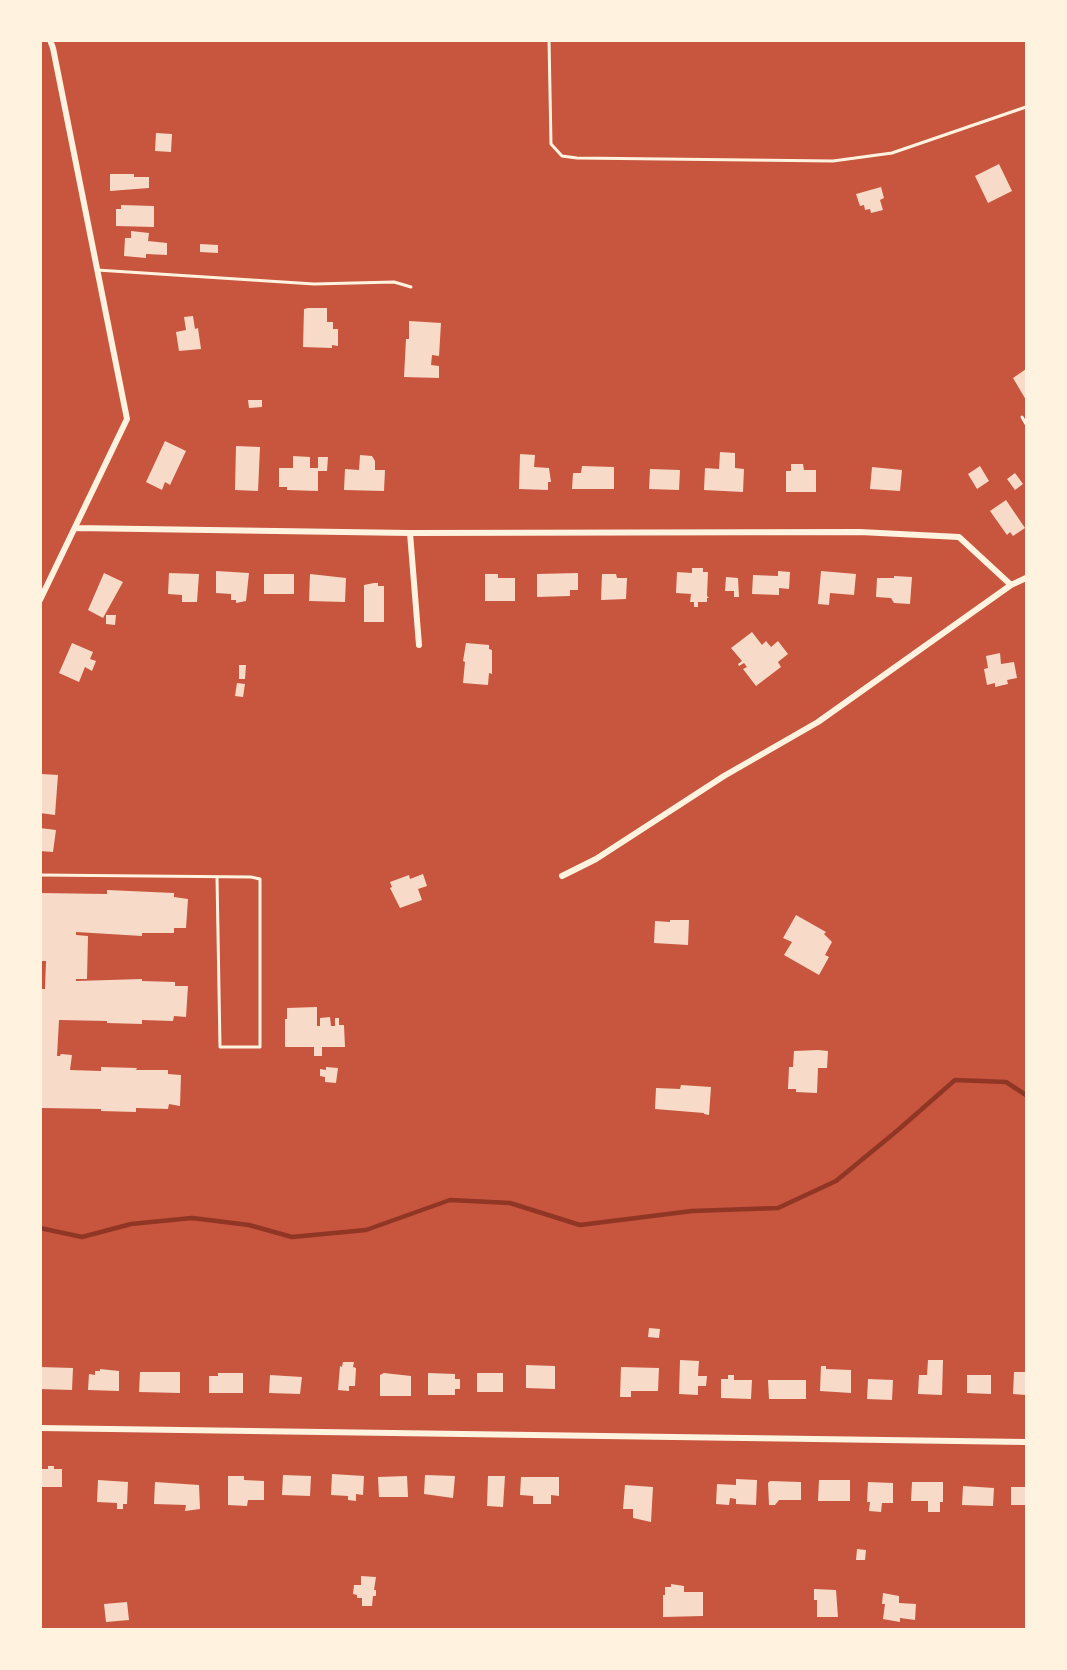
<!DOCTYPE html>
<style>
body{margin:0}
#map{position:relative;width:1067px;height:1670px;overflow:hidden;background:#c8553d;font-family:Figtree,sans-serif}
canvas{display:block}
.frame{position:absolute;inset:0;border:42px solid #fff3e0;pointer-events:none}
</style>
<div id="map">
<canvas width="1067" height="1670"></canvas>
<div class="frame"></div>
</div>
<script>
const ctx = document.querySelector('canvas').getContext('2d');
ctx.lineJoin = 'round';
const toPath = rows => new Path2D(rows.map(r => 'M' + r).join(''));
function trace(path, color, width, dash) { ctx.strokeStyle = color; ctx.lineWidth = width; ctx.lineCap = dash ? 'butt' : 'round'; ctx.setLineDash(dash || []); ctx.stroke(path); }
function fill(path, color) { ctx.fillStyle = color; ctx.fill(path, 'evenodd'); }
trace(toPath([
 [40,1228,82,1237,131,1224,192,1218,249,1225,292,1237,366,1230,450,1200,510,1203,580,1225,692,1211,778,1208,836,1181,898,1130,955,1080,1006,1082,1026,1095]
]), '#8f3625', 4.5);
fill(toPath([
 [156,133,172,134,171,152,155,151],
 [999,164,1012,191,988,203,975,176],
 [110,174,134,174,134,177,149,177,149,188,110,191],
 [881,187,884,198,880,200,883,210,871,213,870,209,865,210,864,205,860,206,856,194],
 [121,205,154,206,154,227,116,226,116,209,121,209],
 [131,231,149,233,148,241,167,243,167,255,146,254,146,258,124,256,125,238,131,238],
 [200,244,218,245,218,253,200,252],
 [308,308,327,308,327,322,333,322,333,329,338,329,338,346,332,345,332,348,303,347,304,309],
 [193,316,195,329,198,328,201,349,179,351,176,332,186,330,184,317],
 [409,321,441,323,439,356,432,355,431,365,439,366,439,378,404,377,406,339,409,339],
 [1026,369,1026,400,1013,378],
 [248,400,262,400,262,407,249,408],
 [165,441,186,451,170,485,165,482,162,490,146,482],
 [236,446,260,447,258,491,235,490],
 [720,452,735,453,735,468,744,469,743,492,704,490,705,468,719,469],
 [520,454,535,455,534,467,549,468,551,482,548,482,548,490,519,489],
 [360,455,372,456,375,461,375,470,385,470,384,491,344,490,345,469,359,470],
 [293,456,310,457,310,468,318,468,318,457,328,457,327,471,318,471,318,491,287,490,287,487,279,487,279,468,293,468],
 [791,464,803,464,804,470,816,470,816,492,786,492,786,471,791,471],
 [582,466,614,467,614,489,572,489,573,473,581,473],
 [980,466,989,481,977,489,968,474],
 [872,467,902,470,900,491,870,489],
 [650,469,680,470,679,490,649,489],
 [1015,473,1023,484,1015,490,1007,479],
 [1006,500,1025,528,1013,536,1010,532,1007,535,990,511],
 [692,568,703,568,703,572,708,572,707,596,709,598,707,598,707,602,698,602,698,607,694,607,694,602,690,602,691,594,676,593,677,572,692,573],
 [216,571,249,573,246,601,236,603,236,600,231,600,231,594,216,593],
 [778,571,790,572,789,589,779,588,779,595,752,594,753,575,778,576],
 [821,571,856,574,854,595,830,593,829,605,818,604],
 [104,573,123,582,103,618,88,610],
 [169,573,199,574,197,602,182,602,182,595,168,594],
 [578,573,578,590,570,590,570,596,537,597,537,574],
 [264,574,294,574,294,594,264,594],
 [310,574,346,578,345,602,309,601],
 [485,574,498,574,498,578,515,578,515,601,485,601],
 [602,574,616,574,617,578,627,578,626,599,601,600],
 [894,576,912,577,910,604,894,603,891,598,876,597,877,578,894,578],
 [726,577,738,578,739,597,734,597,734,591,725,591],
 [374,583,378,583,378,586,384,586,384,622,364,622,364,585],
 [106,615,116,615,115,625,106,624],
 [752,632,762,645,766,641,771,647,778,641,788,654,778,662,781,667,756,686,743,669,747,667,744,663,739,666,738,664,742,661,731,648],
 [72,643,93,652,90,659,96,661,92,671,85,667,79,682,59,673],
 [466,643,489,645,489,649,492,650,492,674,489,673,488,685,463,683,465,662,463,661],
 [1000,653,1001,664,1014,662,1017,678,1007,680,1008,684,995,687,995,683,987,685,984,669,988,668,986,656],
 [239,665,246,665,245,679,239,679],
 [237,683,245,684,243,697,235,696],
 [42,774,58,775,55,815,40,813],
 [40,828,56,830,53,852,40,851],
 [423,874,427,886,418,889,422,900,400,908,390,888,392,887,390,882,409,875,410,879],
 [107,890,174,893,174,897,188,899,186,928,174,928,174,933,142,933,142,936,76,932,76,935,88,936,87,979,76,979,76,981,142,979,142,981,175,982,175,986,188,986,186,1017,174,1016,173,1021,142,1020,142,1024,107,1023,107,1021,59,1020,57,1056,60,1056,61,1054,72,1055,70,1070,101,1071,101,1067,137,1068,136,1070,168,1070,168,1074,181,1075,180,1106,169,1104,168,1109,136,1108,136,1112,101,1111,101,1109,42,1108,40,989,45,989,46,961,40,961,40,893,107,894],
 [796,915,826,932,824,934,832,942,825,955,829,957,819,975,784,955,792,942,783,938],
 [670,920,689,920,688,945,654,943,655,921,670,922],
 [317,1007,317,1026,320,1026,320,1018,330,1017,331,1026,335,1026,335,1018,339,1018,339,1025,344,1025,345,1047,322,1047,322,1056,314,1056,314,1047,285,1047,285,1019,287,1019,287,1008],
 [818,1050,828,1051,827,1068,818,1068,817,1093,796,1092,796,1089,788,1089,789,1067,793,1067,794,1051],
 [326,1067,338,1068,336,1083,325,1082,325,1077,320,1076,320,1069,326,1070],
 [681,1085,711,1087,709,1115,704,1114,704,1113,655,1109,656,1088,680,1089],
 [649,1328,660,1329,659,1338,648,1337],
 [680,1360,699,1361,698,1376,707,1376,706,1386,698,1386,698,1395,679,1394],
 [928,1360,943,1360,942,1395,918,1394,919,1375,927,1375],
 [343,1362,354,1362,353,1367,356,1368,355,1386,349,1386,349,1391,338,1390,340,1366,342,1367],
 [526,1365,555,1366,555,1389,526,1388],
 [821,1366,826,1366,826,1369,851,1370,851,1393,820,1391],
 [40,1367,73,1368,72,1390,40,1389],
 [621,1367,659,1368,658,1391,631,1391,631,1397,620,1397],
 [100,1369,119,1371,119,1391,88,1390,89,1374,95,1375,95,1371,100,1371],
 [140,1372,180,1372,180,1393,139,1392],
 [1014,1372,1026,1372,1026,1395,1013,1394],
 [218,1373,243,1373,243,1393,209,1393,209,1376,218,1376],
 [384,1373,411,1376,411,1396,380,1396,380,1375],
 [428,1373,455,1374,455,1379,460,1379,460,1389,455,1389,455,1395,428,1395],
 [477,1373,503,1373,503,1392,477,1392],
 [270,1375,302,1377,300,1394,269,1393],
 [728,1375,734,1375,734,1380,752,1380,751,1399,721,1398,721,1379,728,1379],
 [967,1375,991,1375,991,1394,967,1393],
 [868,1379,893,1380,892,1400,867,1399],
 [768,1380,806,1380,806,1399,769,1399],
 [48,1466,54,1466,54,1469,62,1469,62,1487,40,1487,40,1469,48,1469],
 [332,1474,364,1476,363,1495,356,1494,356,1501,348,1500,348,1496,331,1495],
 [283,1475,311,1476,310,1496,282,1495],
 [425,1475,455,1476,453,1498,424,1494],
 [228,1476,244,1476,244,1480,264,1481,264,1500,248,1500,247,1506,228,1505],
 [407,1476,408,1497,379,1497,378,1477],
 [488,1476,505,1476,503,1507,487,1506],
 [521,1477,559,1477,559,1496,551,1495,551,1504,533,1504,533,1496,520,1495],
 [736,1479,757,1480,756,1505,736,1504,736,1499,730,1498,729,1505,716,1504,717,1484,736,1485],
 [98,1480,128,1482,127,1504,123,1504,123,1509,117,1509,117,1503,97,1502],
 [819,1480,850,1480,850,1501,818,1501],
 [770,1481,801,1482,801,1500,779,1500,775,1505,769,1505,768,1483],
 [155,1482,199,1485,200,1509,185,1511,186,1505,154,1504],
 [868,1482,893,1483,893,1503,882,1503,881,1512,869,1511,870,1502,867,1502],
 [912,1482,943,1482,943,1502,940,1502,940,1512,928,1512,928,1501,911,1501],
 [625,1485,653,1487,651,1522,633,1518,633,1509,623,1509],
 [963,1486,994,1488,993,1506,962,1505],
 [1011,1487,1026,1487,1026,1505,1011,1505],
 [857,1549,866,1550,865,1560,856,1560],
 [361,1576,376,1577,374,1590,376,1590,376,1596,373,1596,372,1606,362,1606,362,1598,357,1598,357,1595,353,1594,354,1585,361,1585],
 [671,1584,684,1586,684,1592,703,1592,703,1616,663,1617,663,1595,665,1595,665,1587,671,1587],
 [814,1589,836,1590,838,1617,817,1617,817,1600,814,1600],
 [883,1593,899,1596,899,1603,916,1604,915,1620,900,1618,900,1622,883,1619,885,1604,882,1604],
 [127,1602,129,1620,106,1622,104,1604]
]), '#f7dbc8');
trace(toPath([
 [549,40,551,144,562,156,577,158,833,161,892,153,1026,107],
 [97,270,314,284,394,282,411,287],
 [1022,417,1026,424],
 [40,875,251,877,260,879,260,1047,220,1047,217,877]
]), '#fff3e0', 3);
trace(toPath([
 [75,528,410,533,860,532,959,537,1011,585],
 [410,533,419,645],
 [40,600,127,419,53,48,50,40],
 [562,876,596,859,724,776,818,722,1011,585,1026,578],
 [40,1428,1026,1442]
]), '#fff3e0', 6);
</script>
